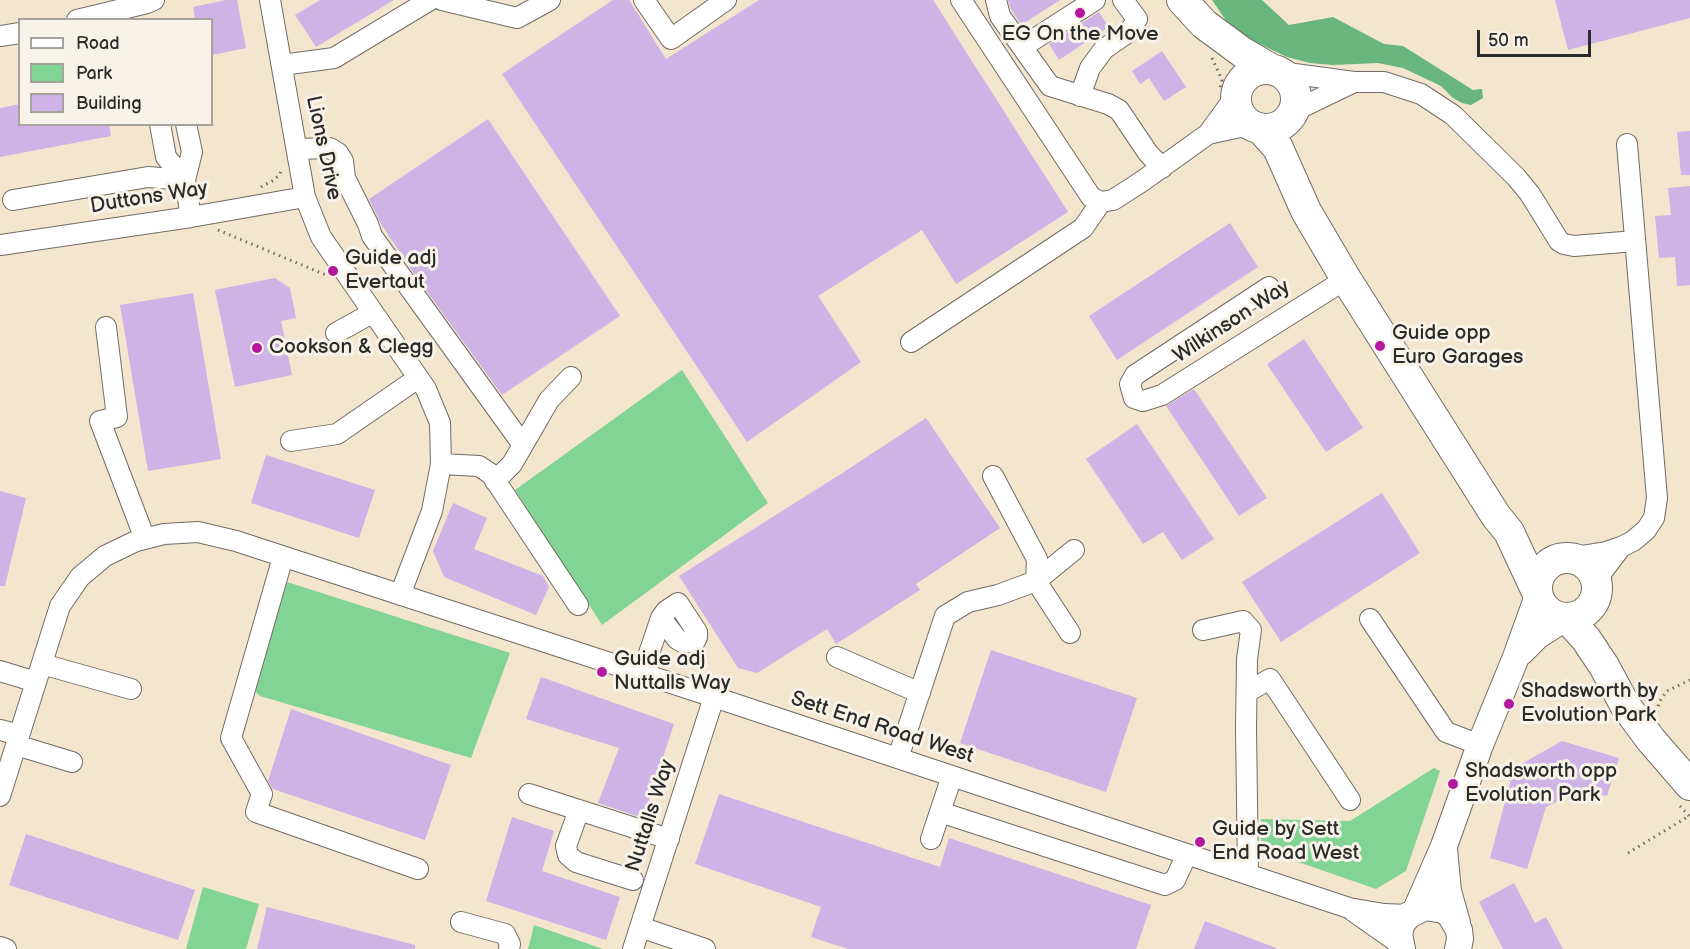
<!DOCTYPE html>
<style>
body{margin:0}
#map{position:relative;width:1690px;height:949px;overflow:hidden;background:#f4e5cf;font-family:"Balsamiq Sans",sans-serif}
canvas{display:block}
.legend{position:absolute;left:18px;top:18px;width:195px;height:108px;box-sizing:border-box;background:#f7f3e8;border:2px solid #a5a39c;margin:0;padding:8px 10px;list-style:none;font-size:18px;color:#2b2b2b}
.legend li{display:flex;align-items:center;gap:12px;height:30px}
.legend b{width:30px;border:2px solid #a5a39c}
.scale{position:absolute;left:1477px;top:30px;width:114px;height:27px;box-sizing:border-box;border:3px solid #2b2b2b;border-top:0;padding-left:8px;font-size:18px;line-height:21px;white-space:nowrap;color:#2b2b2b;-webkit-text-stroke:4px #f7f3e8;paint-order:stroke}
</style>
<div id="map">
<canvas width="1690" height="949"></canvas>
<ul class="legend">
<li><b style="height:8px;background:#fff"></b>Road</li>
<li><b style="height:16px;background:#81d495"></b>Park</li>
<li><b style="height:16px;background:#cfb2e6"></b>Building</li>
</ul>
<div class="scale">50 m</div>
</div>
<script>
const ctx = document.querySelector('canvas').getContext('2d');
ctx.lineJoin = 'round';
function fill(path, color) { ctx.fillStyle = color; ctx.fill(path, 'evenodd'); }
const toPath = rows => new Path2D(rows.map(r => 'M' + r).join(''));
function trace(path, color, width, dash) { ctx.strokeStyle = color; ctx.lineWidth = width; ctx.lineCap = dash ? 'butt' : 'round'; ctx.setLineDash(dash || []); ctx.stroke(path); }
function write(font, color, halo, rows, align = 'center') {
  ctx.font = font + ' "Balsamiq Sans",sans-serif'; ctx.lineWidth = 6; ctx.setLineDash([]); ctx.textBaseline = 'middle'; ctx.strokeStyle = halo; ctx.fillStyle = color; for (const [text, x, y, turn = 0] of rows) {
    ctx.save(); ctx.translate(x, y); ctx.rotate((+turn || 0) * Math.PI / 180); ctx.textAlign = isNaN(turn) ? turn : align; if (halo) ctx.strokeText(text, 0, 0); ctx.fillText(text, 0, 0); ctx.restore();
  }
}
fill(toPath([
 [682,370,768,503,602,625,515,490],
 [287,582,510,653,471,758,260,696,252,688],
 [1434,768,1440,771,1406,871,1376,889,1261,849,1261,819,1350,821],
 [203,887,259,904,246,949,186,949],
 [534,925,603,949,528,949]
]), '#81d495');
fill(toPath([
 [1212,0,1262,0,1289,25,1333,17,1384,44,1403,46,1473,90,1482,89,1483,98,1471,105,1462,103,1453,98,1441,86,1403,68,1378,63,1333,65,1310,63,1287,57,1247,38,1227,22]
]), '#68b67e');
fill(toPath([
 [226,0,237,0,246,48,212,55,212,20,195,20,193,7],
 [320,0,394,0,316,47,295,15],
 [613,0,629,0,666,59,759,0,933,0,1068,212,956,284,922,230,818,296,861,362,747,442,502,74],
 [1008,0,1060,0,1021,25,1011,9],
 [1555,0,1690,0,1690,18,1568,50],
 [1099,12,1109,27,1059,60,1049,44],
 [1162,51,1186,87,1164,101,1149,78,1140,84,1132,71],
 [20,104,20,124,109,124,111,136,0,157,0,108],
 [488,119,620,316,502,395,415,275,381,224,369,199],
 [1690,131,1690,175,1681,175,1677,132],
 [1690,186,1690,285,1677,286,1675,257,1659,258,1655,216,1671,215,1668,188],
 [1230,223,1258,267,1117,360,1089,316],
 [275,278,290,288,296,318,281,321,292,375,235,387,215,290],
 [193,293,221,459,148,471,120,305],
 [1304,339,1363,428,1326,452,1267,364],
 [1194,389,1267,498,1239,516,1166,406],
 [926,418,1000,528,916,584,920,590,836,644,827,629,757,673,738,668,679,576,844,472],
 [1137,424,1214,539,1182,560,1163,532,1143,544,1086,459],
 [266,455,375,490,359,538,251,503],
 [0,491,26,498,5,586,0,586],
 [1382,493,1420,553,1281,642,1242,582],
 [453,503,487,518,474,549,543,576,549,587,536,615,444,577,433,551],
 [991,650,1137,698,1106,792,960,743],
 [541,677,674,724,643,818,598,803,619,748,526,719],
 [291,709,451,765,425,840,273,789,268,781],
 [1562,741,1619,758,1607,796,1581,790,1546,807,1527,869,1490,858,1514,768],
 [719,794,940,867,949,838,1151,905,1136,949,848,949,811,937,821,907,695,864],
 [512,817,554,831,542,871,620,897,606,940,486,901],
 [26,834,195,890,178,940,9,885],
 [1514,883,1535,923,1546,917,1563,949,1503,949,1479,902],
 [267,907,415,945,415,949,257,949],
 [1205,921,1276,948,1276,949,1194,949]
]), '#cfb2e6');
const minor = toPath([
 [270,0,305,197,321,237,426,389,440,423,441,464,432,511,400,595],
 [442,0,517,18,550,0],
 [644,0,671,39,726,0],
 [961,0,1091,197,1101,202,1113,200,1141,182,1208,134,1235,97],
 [996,0,1000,16,1050,86,1108,104,1119,110,1148,153,1162,168],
 [77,20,147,3,154,0],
 [0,36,20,33],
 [1022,47,1095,0],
 [282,65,334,58,430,0],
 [1280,72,1354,82,1384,82,1421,94,1453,115,1516,177,1530,194,1559,241,1564,244,1574,246,1635,241],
 [1080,96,1090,68,1104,49,1130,31,1137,19,1123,0],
 [1294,111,1354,82],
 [160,124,166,157,185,180],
 [186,124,192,152,185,180,191,217],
 [1208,134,1240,127,1256,128],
 [298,149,330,148,338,153,343,161,345,178,368,224,372,236,523,445],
 [13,200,148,177,185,180],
 [0,245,191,217,305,197],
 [1269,287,1135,375,1130,384,1134,398,1143,401,1162,395,1346,279],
 [106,327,117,417,100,421,145,539],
 [336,333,372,313],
 [911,342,1083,228,1101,202],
 [291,441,337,434,418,378],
 [441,464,479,466,491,474,578,605],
 [993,476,1037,559,1036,581,1070,633],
 [495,481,512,464,549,400,571,377],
 [283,557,231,738,262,794,256,812,418,869],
 [1569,558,1606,552,1621,547,1633,541,1646,530,1654,518,1657,498,1627,144],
 [1596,586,1602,572,1621,547],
 [1370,619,1446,732,1480,745],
 [1203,630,1243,621,1251,630,1247,659,1246,728,1248,874],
 [837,657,920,693],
 [42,664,131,689],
 [0,671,36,682],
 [642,674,661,618,666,611,678,603,697,632,697,637,695,641,684,643,677,639,661,618],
 [1247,692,1270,679,1350,800],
 [0,730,19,735],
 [16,745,72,762],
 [898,758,945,616,968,602,998,595,1036,581,1074,550],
 [529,794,669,839],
 [0,796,60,606,80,577,105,556,136,541,164,534,198,532,236,541,714,697,1349,908,1384,914,1409,915],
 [579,810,566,846,568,855,576,862,633,880],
 [940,812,1165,885,1175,880,1187,854],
 [931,839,952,776],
 [1353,911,1400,944],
 [461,922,505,934,510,944,509,949],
 [640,927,705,949],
 [0,947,6,949],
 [633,949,714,697]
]);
const major = toPath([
 [1521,652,1537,636,1565,618],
 [1444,849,1448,891,1457,923],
 [1416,910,1444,846,1480,745,1516,657,1538,596],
 [1402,949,1399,934,1402,923,1409,915,1425,907,1444,910,1451,916,1459,930,1460,939,1458,949]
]);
const highway = toPath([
 [1182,0,1204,24,1242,52,1271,69],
 '1236 99a30 30 0 1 1 60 0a30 30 0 1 1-60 0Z',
 [1262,130,1278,148,1306,211,1346,279,1496,516,1509,532,1537,592],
 '1537 588a30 30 0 1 1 60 0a30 30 0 1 1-60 0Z',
 [1567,618,1586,639,1604,666,1625,705,1651,740,1690,785]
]);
trace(minor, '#716c64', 22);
trace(major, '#716c64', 28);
trace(highway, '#716c64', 32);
trace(toPath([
 [1212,58,1222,80,1220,88],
 [261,187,274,180,280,174,282,168],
 [218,230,326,275],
 [1657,712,1659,702,1667,691,1690,680],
 [1680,806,1690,817],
 [1628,853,1689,816]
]), '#716c64', 3, [1.5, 4.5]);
trace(minor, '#fff', 20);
trace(major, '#fff', 26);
trace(highway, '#fff', 30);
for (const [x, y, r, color] of [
 [1080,13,6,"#b5179e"],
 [333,271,6,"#b5179e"],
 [1380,346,6,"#b5179e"],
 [257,348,6,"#b5179e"],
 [602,672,6,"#b5179e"],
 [1509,704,6,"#b5179e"],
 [1453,784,6,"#b5179e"],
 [1200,842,6,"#b5179e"]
]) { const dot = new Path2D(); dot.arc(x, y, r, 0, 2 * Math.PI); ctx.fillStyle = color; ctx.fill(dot); trace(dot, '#f7f3e8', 2); }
write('21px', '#2b2b2b', '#f7f3e8', [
 ["EG On the Move",1080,35,"center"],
 ["Guide adj",345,259],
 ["Evertaut",345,283],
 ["Guide opp",1392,334],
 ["Euro Garages",1392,358],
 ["Cookson & Clegg",269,348],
 ["Guide adj",614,660],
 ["Nuttalls Way",614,684],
 ["Shadsworth by",1521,692],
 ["Evolution Park",1521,716],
 ["Shadsworth opp",1465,772],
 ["Evolution Park",1465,796],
 ["Guide by Sett",1212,830],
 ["End Road West",1212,854]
], 'left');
write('21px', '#2b2b2b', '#f7f3e8', [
 ["Lions Drive",323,148,78],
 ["Duttons Way",149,198,-9],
 ["Wilkinson Way",1232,322,-33],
 ["Sett End Road West",882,728,18],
 ["Nuttalls Way",651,816,-72]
]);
</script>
